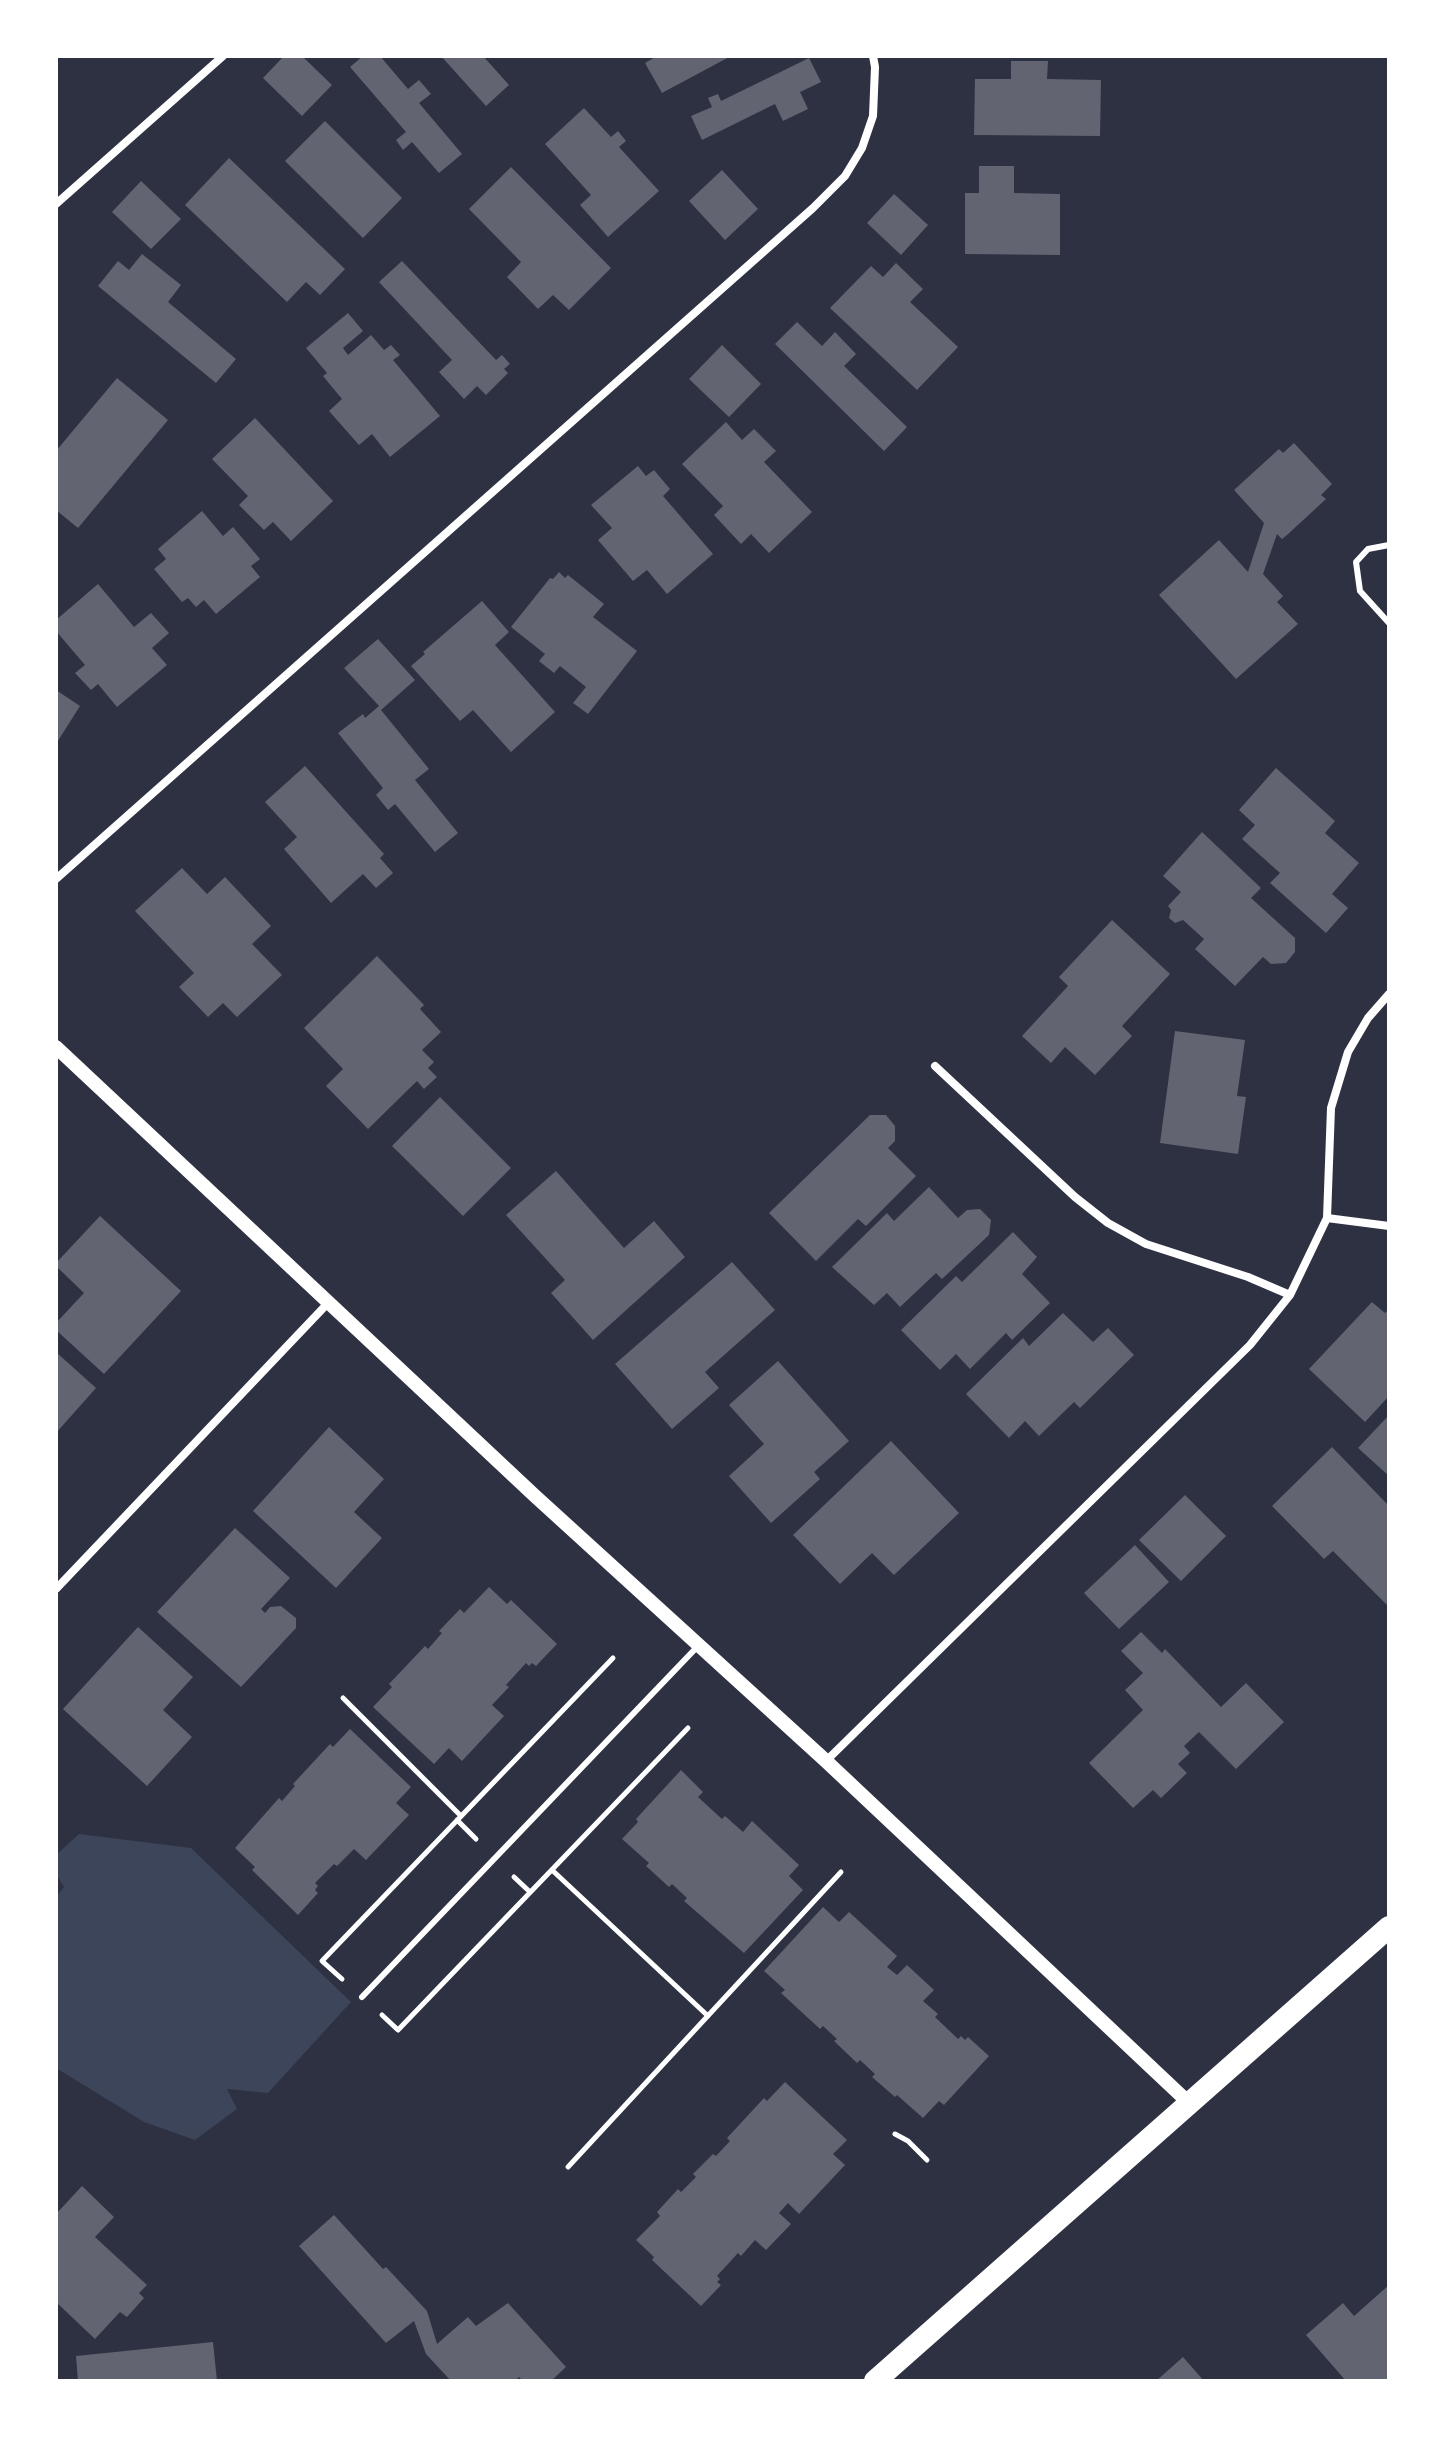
<!DOCTYPE html>
<style>
body{margin:0}
#map{position:relative;width:1445px;height:2437px;overflow:hidden;background:#2d3142;font-family:Mulish,sans-serif}
canvas{display:block}
.frame{position:absolute;inset:0;border:58px solid #fff;pointer-events:none}
</style>
<div id="map">
<canvas width="1445" height="2437"></canvas>
<div class="frame"></div>
</div>
<script>
const ctx = document.querySelector('canvas').getContext('2d');
ctx.lineJoin = 'round';
function fill(path, color) { ctx.fillStyle = color; ctx.fill(path, 'evenodd'); }
const toPath = rows => new Path2D(rows.map(r => 'M' + r).join(''));
function trace(path, color, width, dash) { ctx.strokeStyle = color; ctx.lineWidth = width; ctx.lineCap = dash ? 'butt' : 'round'; ctx.setLineDash(dash || []); ctx.stroke(path); }
fill(toPath([
 [79,1834,191,1848,351,2002,268,2093,227,2089,237,2109,195,2140,144,2122,56,2068,56,1897,64,1887,56,1874,56,1855]
]), '#3c4559');
fill(toPath([
 [284,56,302,56,332,85,302,116,263,78],
 [363,56,380,56,408,89,419,80,431,94,419,103,462,154,439,173,412,142,403,150,396,140,406,132,350,67],
 [441,56,483,56,509,85,486,106],
 [657,56,731,56,662,93,645,63],
 [809,58,821,82,800,92,808,109,783,121,775,104,702,140,691,116,712,107,708,98,718,94,721,101],
 [1011,61,1048,61,1047,79,1101,80,1100,136,974,135,975,79,1011,79],
 [584,108,611,137,618,131,626,141,619,147,659,191,608,237,580,205,591,195,545,144],
 [325,121,402,198,363,238,285,161],
 [229,158,345,269,320,295,306,282,287,302,185,205],
 [979,166,1014,166,1014,193,1060,194,1060,255,965,254,965,193,979,193],
 [511,167,611,268,569,310,553,295,538,309,507,277,521,262,469,209],
 [722,170,758,209,725,240,689,201],
 [141,181,181,219,151,249,112,212],
 [894,194,928,225,901,255,867,223],
 [142,254,181,285,168,302,236,359,216,383,98,286,118,261,129,270],
 [402,261,496,360,502,355,510,364,504,369,508,373,486,395,477,386,464,399,439,372,452,360,379,282],
 [896,263,923,289,910,302,958,347,917,390,830,308,871,266,883,277],
 [348,313,363,331,343,348,348,355,371,335,384,350,391,345,400,355,393,360,440,416,390,457,372,434,359,445,329,411,342,399,323,376,327,373,306,348],
 [797,322,822,346,835,332,856,354,844,366,907,427,884,451,775,344],
 [722,345,761,384,729,417,689,379],
 [117,378,168,420,78,528,56,510,56,451],
 [255,418,333,501,291,541,273,522,264,530,239,505,248,496,212,459],
 [726,422,742,440,754,429,776,451,764,462,812,512,769,553,751,534,741,544,714,515,723,506,682,464],
 [1294,443,1332,484,1321,495,1326,499,1287,535,1282,539,1277,534,1263,574,1283,596,1277,602,1298,624,1236,679,1159,595,1219,540,1248,572,1264,523,1234,490,1279,449,1283,453],
 [638,466,646,476,654,470,670,489,663,496,713,554,667,594,647,570,633,581,598,540,612,528,591,505],
 [202,511,223,536,233,527,260,559,251,566,260,577,216,614,204,600,196,607,188,598,182,602,154,569,166,559,158,549],
 [559,572,565,578,568,575,604,604,593,617,637,651,588,714,573,703,586,687,560,666,554,673,539,661,545,654,511,627,550,578,553,579],
 [98,584,134,627,151,613,169,633,152,648,167,665,117,707,98,684,91,690,75,673,85,665,56,631,56,620],
 [482,601,509,632,495,645,555,712,511,752,473,710,460,721,411,666,425,654,423,652],
 [378,639,415,680,381,710,429,769,415,780,458,833,435,852,395,804,388,810,376,795,383,788,338,733,363,714,365,718,379,706,344,668],
 [56,690,80,706,56,744],
 [305,766,384,854,380,858,393,873,376,888,363,874,331,903,284,849,297,837,265,802],
 [1276,768,1335,821,1325,833,1359,863,1332,894,1348,908,1326,933,1270,883,1280,873,1242,839,1255,825,1239,810],
 [1202,832,1261,888,1251,898,1295,938,1295,952,1286,963,1271,964,1263,957,1235,986,1195,949,1204,939,1183,920,1175,923,1169,918,1171,910,1168,906,1181,892,1163,876],
 [182,868,207,894,225,877,271,926,252,944,282,975,237,1017,223,1003,208,1017,179,987,194,973,135,911],
 [1112,920,1170,974,1122,1026,1132,1036,1095,1075,1065,1047,1051,1063,1022,1036,1068,986,1059,977],
 [377,956,424,1005,420,1009,441,1032,422,1050,434,1062,428,1068,437,1077,424,1089,417,1081,368,1129,326,1086,343,1069,304,1028],
 [1175,1031,1245,1040,1237,1096,1246,1097,1238,1154,1160,1143],
 [440,1097,511,1168,463,1216,392,1146],
 [870,1115,886,1115,895,1126,895,1141,888,1148,916,1176,866,1226,858,1219,816,1261,769,1213],
 [556,1171,624,1248,654,1221,685,1257,593,1340,551,1293,565,1280,506,1215],
 [929,1187,958,1218,967,1210,980,1209,991,1220,989,1235,942,1279,936,1273,900,1307,887,1293,874,1305,832,1267,887,1213,894,1221],
 [100,1216,181,1291,104,1374,56,1330,56,1323,84,1293,56,1266,56,1263],
 [1013,1232,1037,1257,1022,1274,1050,1303,1012,1340,1006,1333,970,1369,956,1354,940,1370,901,1330,956,1276,962,1282],
 [732,1262,775,1310,705,1372,719,1388,672,1429,615,1364],
 [1372,1302,1385,1313,1389,1309,1389,1396,1365,1422,1309,1369],
 [1063,1313,1093,1342,1108,1328,1134,1355,1080,1408,1074,1402,1039,1436,1025,1421,1009,1438,966,1394,1023,1338,1029,1346],
 [56,1352,96,1388,56,1433],
 [778,1361,849,1441,814,1472,820,1479,771,1523,729,1476,764,1444,729,1405],
 [1389,1415,1389,1476,1358,1448],
 [329,1427,384,1479,354,1512,382,1538,336,1588,253,1511],
 [891,1441,959,1513,894,1575,872,1553,840,1584,793,1535],
 [1332,1447,1389,1506,1389,1607,1333,1551,1324,1559,1272,1506],
 [1185,1495,1226,1536,1181,1581,1139,1540],
 [235,1528,290,1578,261,1609,265,1613,270,1607,281,1606,296,1618,296,1628,241,1687,157,1612],
 [1135,1545,1169,1582,1119,1629,1084,1593],
 [489,1587,507,1604,511,1600,557,1644,536,1666,532,1663,529,1666,526,1663,506,1685,509,1687,492,1705,504,1716,462,1761,449,1748,434,1764,373,1707,392,1687,389,1684,425,1646,428,1649,442,1633,439,1631,460,1609,464,1613],
 [138,1627,193,1677,163,1710,192,1737,147,1786,63,1709],
 [1141,1632,1162,1653,1165,1649,1221,1707,1246,1683,1284,1722,1236,1769,1199,1732,1184,1746,1190,1753,1178,1764,1187,1773,1161,1798,1153,1790,1133,1808,1089,1763,1143,1710,1125,1690,1143,1673,1121,1651],
 [350,1729,411,1787,396,1803,409,1815,366,1860,354,1849,337,1866,334,1864,315,1883,318,1886,315,1890,318,1893,298,1915,252,1870,255,1867,235,1848,279,1798,282,1801,295,1786,293,1784,330,1744,333,1747],
 [681,1770,703,1792,698,1797,722,1819,725,1816,743,1832,752,1821,799,1865,789,1876,803,1890,744,1953,684,1901,687,1898,672,1884,669,1887,646,1866,649,1863,622,1839,638,1822,636,1819],
 [823,1907,839,1922,849,1912,897,1956,887,1967,897,1975,907,1965,934,1990,923,2001,938,2014,935,2017,958,2039,961,2036,965,2040,968,2037,989,2056,944,2105,939,2101,923,2118,897,2095,895,2097,872,2077,875,2074,860,2060,857,2063,834,2041,837,2039,823,2026,820,2029,781,1993,785,1990,764,1971],
 [785,2082,847,2140,833,2154,845,2165,799,2214,788,2203,779,2213,791,2224,766,2250,755,2240,741,2256,738,2253,717,2276,720,2279,717,2282,721,2285,701,2306,652,2260,654,2257,636,2240,660,2216,657,2212,678,2189,681,2192,696,2177,693,2174,713,2154,716,2156,730,2141,727,2138,764,2098,767,2101],
 [82,2186,114,2217,95,2237,147,2285,139,2293,144,2298,127,2317,120,2312,95,2339,56,2302,56,2214],
 [334,2215,383,2269,386,2267,427,2311,437,2344,468,2317,476,2326,508,2303,566,2367,551,2381,523,2381,519,2377,515,2381,451,2381,426,2354,414,2321,386,2343,299,2246],
 [1389,2285,1389,2381,1346,2381,1306,2335,1343,2303,1354,2316],
 [213,2342,217,2381,78,2381,76,2356],
 [1183,2357,1204,2381,1156,2381]
]), '#626471');
trace(toPath([
 [343,1698,461,1816],
 [457,1820,476,1839],
 [552,1870,708,2016],
 [514,1877,530,1892],
 [342,1979,322,1961,613,1658],
 [382,2015,398,2030,688,1728],
 [895,2134,908,2141,927,2160],
 [568,2167,841,1872]
]), '#fff', 5);
trace(toPath([
 [1389,545,1368,549,1356,562,1360,591,1389,623],
 [362,1997,698,1646]
]), '#fff', 6);
trace(toPath([
 [56,204,223,56],
 [56,879,813,208,845,176,862,148,873,116,875,67,873,56],
 [935,1066,1075,1197,1108,1223,1146,1244,1248,1277,1290,1295],
 [1327,1218,1389,1226],
 [56,1589,329,1302],
 [826,1761,1250,1345,1290,1295,1327,1218,1331,1108,1348,1052,1368,1018,1389,994]
]), '#fff', 8);
trace(toPath([
 [56,1047,535,1496,826,1761,1189,2103]
]), '#fff', 14);
trace(toPath([
 [875,2381,1389,1927]
]), '#fff', 22);
</script>
